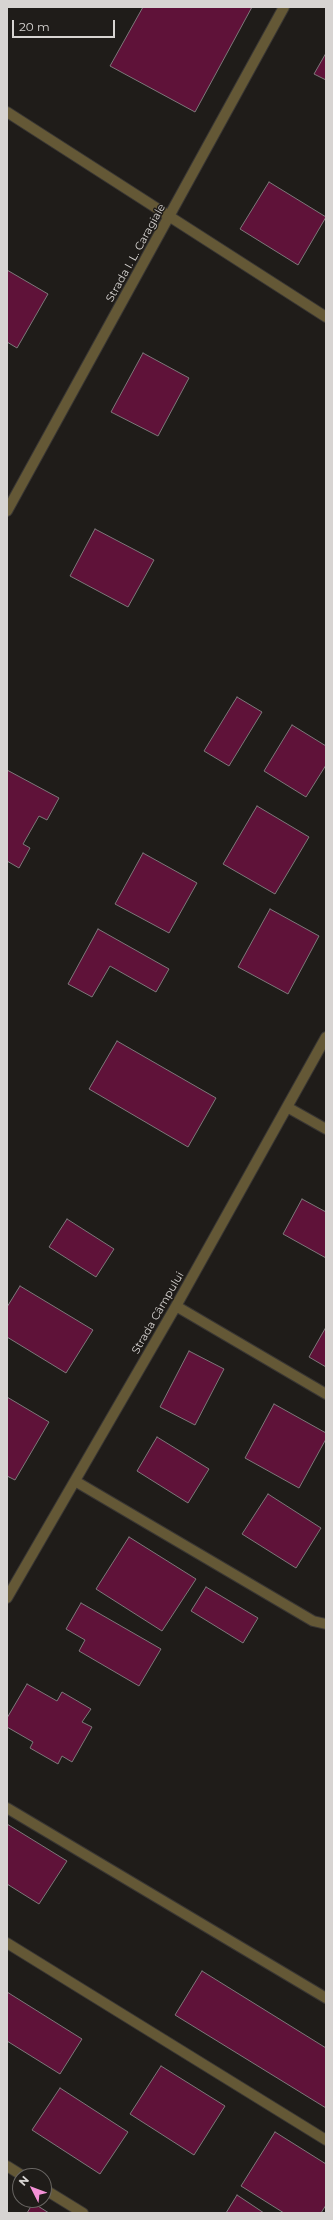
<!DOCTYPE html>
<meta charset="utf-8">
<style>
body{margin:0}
#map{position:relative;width:333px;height:2220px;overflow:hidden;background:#1f1c19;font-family:Montserrat,sans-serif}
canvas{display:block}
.frame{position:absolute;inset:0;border:8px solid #d7d4d2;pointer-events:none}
.north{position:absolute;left:12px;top:2168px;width:40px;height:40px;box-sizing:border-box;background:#1f1c19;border:1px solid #696663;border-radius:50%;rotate:312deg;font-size:11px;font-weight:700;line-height:16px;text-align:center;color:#d7d4d2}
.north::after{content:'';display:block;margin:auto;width:14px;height:18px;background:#f391d6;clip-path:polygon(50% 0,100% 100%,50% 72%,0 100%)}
.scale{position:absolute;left:12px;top:20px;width:103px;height:18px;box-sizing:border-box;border:2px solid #d7d4d2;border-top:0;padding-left:5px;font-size:12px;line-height:14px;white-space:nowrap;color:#d7d4d2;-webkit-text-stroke:3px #1f1c19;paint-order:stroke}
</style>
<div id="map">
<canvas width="333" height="2220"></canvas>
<div class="frame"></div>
<div class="north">N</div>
<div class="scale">20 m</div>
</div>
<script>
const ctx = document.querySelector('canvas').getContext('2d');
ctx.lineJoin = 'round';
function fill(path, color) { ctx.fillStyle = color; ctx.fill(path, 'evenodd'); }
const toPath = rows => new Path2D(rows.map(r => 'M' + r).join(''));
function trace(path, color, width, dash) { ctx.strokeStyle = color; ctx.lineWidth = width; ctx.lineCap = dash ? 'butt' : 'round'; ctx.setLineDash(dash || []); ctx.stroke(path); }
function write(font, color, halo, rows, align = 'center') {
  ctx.font = font + ' Montserrat,sans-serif'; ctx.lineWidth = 3; ctx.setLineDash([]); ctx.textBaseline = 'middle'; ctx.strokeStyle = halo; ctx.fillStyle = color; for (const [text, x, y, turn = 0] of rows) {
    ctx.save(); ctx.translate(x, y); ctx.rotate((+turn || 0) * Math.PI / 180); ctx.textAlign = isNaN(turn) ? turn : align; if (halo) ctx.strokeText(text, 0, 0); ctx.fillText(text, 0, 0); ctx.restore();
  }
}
const building = toPath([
 [143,7,252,7,195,112,110,66,143,7],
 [326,53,326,80,314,74,326,53],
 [269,182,326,217,298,265,240,229,269,182],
 [7,270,48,294,17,348,7,342,7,270],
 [143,353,189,378,158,436,111,412,143,353],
 [95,529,154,560,128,607,70,576,95,529],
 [237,697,262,712,229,766,204,751,237,697],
 [292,725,326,746,326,765,306,797,264,771,292,725],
 [7,770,59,798,47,820,39,816,23,844,30,848,19,868,7,861,7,770],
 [257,806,309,837,275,894,223,864,257,806],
 [143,853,197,883,169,933,115,904,143,853],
 [270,909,319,936,288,994,238,967,270,909],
 [98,929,169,969,156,992,110,966,92,997,68,984,98,929],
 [117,1041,216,1098,188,1147,89,1089,117,1041],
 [302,1199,326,1212,326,1258,283,1234,302,1199],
 [67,1219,114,1249,96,1277,49,1247,67,1219],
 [20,1286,93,1330,66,1373,7,1337,7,1307,20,1286],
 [326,1327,326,1367,309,1357,326,1327],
 [189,1351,224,1369,195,1425,160,1407,189,1351],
 [7,1397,49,1422,15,1480,7,1476,7,1397],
 [274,1404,326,1433,326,1439,299,1488,245,1458,274,1404],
 [157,1437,209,1469,188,1503,137,1471,157,1437],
 [268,1494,321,1528,296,1568,242,1534,268,1494],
 [129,1537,196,1579,162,1631,96,1589,129,1537],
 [206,1587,258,1618,243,1643,191,1611,206,1587],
 [81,1603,161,1649,139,1686,79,1651,85,1640,66,1629,81,1603],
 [27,1684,57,1701,62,1692,91,1709,82,1722,92,1727,72,1762,62,1756,58,1764,30,1748,33,1742,7,1727,7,1718,27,1684],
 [7,1824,67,1861,39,1904,7,1884,7,1824],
 [202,1971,326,2048,326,2108,175,2015,202,1971],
 [7,1992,82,2039,60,2074,7,2041,7,1992],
 [161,2066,225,2106,194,2155,130,2114,161,2066],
 [60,2088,128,2132,100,2174,32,2130,60,2088],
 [275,2132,326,2164,326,2205,321,2213,284,2213,241,2186,275,2132],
 [237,2195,264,2213,226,2213,237,2195],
 [33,2203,49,2213,27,2213,33,2203]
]);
fill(building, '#5f1239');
trace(building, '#7d787a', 1);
const minor = toPath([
 [7,112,326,317],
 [7,511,284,7],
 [287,1107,326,1129],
 [176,1306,326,1394],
 [75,1481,313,1621,326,1624],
 [7,1598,176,1306,326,1037],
 [7,1808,326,1998],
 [7,1943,326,2140],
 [7,2166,23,2176],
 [44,2189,83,2213]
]);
trace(minor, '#393633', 12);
trace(minor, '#645836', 10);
write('11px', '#d7d4d2', '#1f1c19', [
 ["Strada I. L. Caragiale",136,253,-61],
 ["Strada Câmpului",158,1313,-60]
]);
</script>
